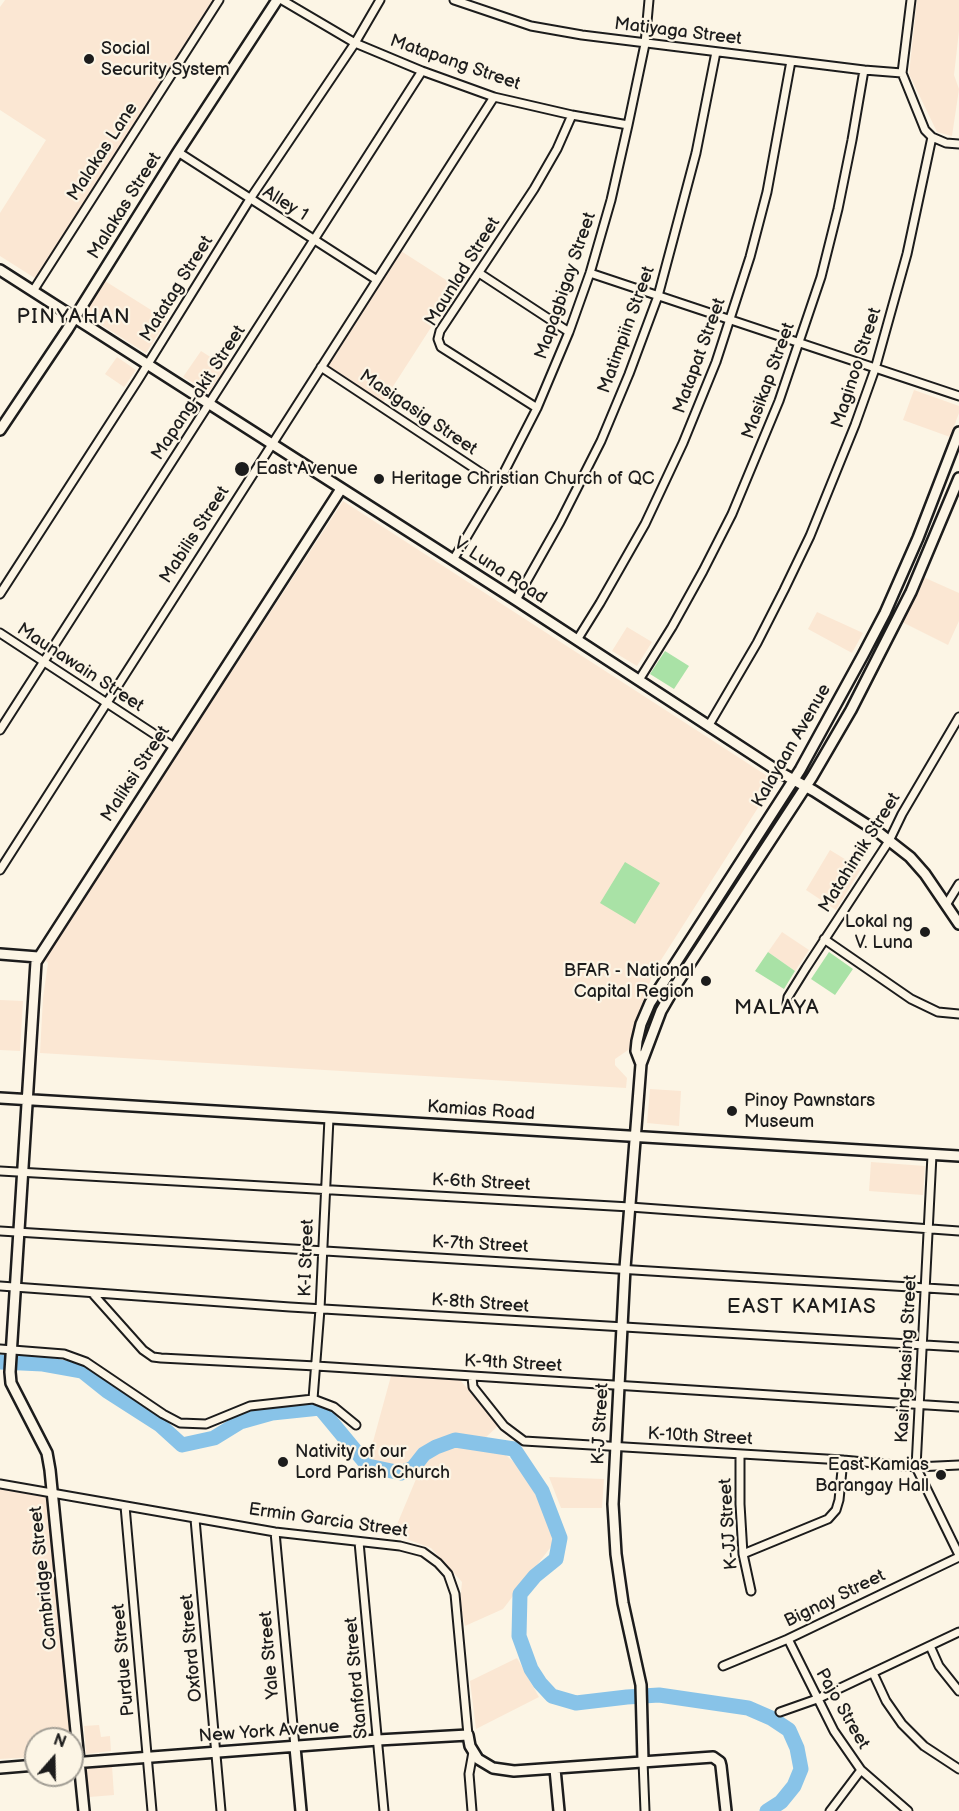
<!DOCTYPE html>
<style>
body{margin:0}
#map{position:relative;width:959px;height:1811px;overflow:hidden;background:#fcf5e5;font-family:"Balsamiq Sans",sans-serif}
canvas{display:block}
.north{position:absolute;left:24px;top:1727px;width:60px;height:60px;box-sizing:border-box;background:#fcf5e5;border:2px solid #a29e95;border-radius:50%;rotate:20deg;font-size:16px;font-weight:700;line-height:24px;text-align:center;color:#1c1c1c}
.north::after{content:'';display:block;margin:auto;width:21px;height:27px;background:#1c1c1c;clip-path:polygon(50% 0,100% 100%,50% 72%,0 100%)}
</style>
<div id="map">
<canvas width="959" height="1811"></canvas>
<div class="north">N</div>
</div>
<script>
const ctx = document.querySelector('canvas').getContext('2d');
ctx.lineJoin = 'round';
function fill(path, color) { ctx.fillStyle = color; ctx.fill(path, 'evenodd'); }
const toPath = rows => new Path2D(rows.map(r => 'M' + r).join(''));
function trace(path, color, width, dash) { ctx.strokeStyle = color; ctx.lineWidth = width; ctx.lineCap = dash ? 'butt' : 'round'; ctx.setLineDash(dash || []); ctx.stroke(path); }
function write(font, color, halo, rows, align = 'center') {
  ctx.font = font + ' "Balsamiq Sans",sans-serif'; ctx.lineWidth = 4.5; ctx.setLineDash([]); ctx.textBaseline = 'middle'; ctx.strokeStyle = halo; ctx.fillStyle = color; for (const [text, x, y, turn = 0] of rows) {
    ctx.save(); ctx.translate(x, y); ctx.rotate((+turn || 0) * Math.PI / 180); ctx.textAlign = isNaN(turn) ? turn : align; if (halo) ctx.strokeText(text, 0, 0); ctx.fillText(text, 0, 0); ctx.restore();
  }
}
fill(toPath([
 [5,0,214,0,38,280,0,256,0,213,46,140,0,110,0,7],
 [917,0,959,0,959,31,954,75,959,89,952,136,937,132,909,74],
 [401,251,457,287,383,402,328,366],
 [105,281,167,320,146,353,84,314],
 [201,351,226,367,209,392,183,377],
 [117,357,136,370,124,387,105,374],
 [914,390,959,406,959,413,950,437,903,420],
 [343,501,775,781,654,971,640,1009,631,1048,615,1059,615,1065,627,1078,626,1088,40,1053,43,998,48,963,44,959],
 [923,577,959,593,959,621,948,645,902,622],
 [817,612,863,633,852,653,808,629],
 [627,627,652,642,637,666,612,651],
 [830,850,861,869,836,910,806,890],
 [782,932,809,950,795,971,768,952],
 [0,1000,23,1001,20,1051,0,1050],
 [650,1089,681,1091,679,1126,647,1123],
 [871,1162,925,1166,923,1195,869,1191],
 [391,1376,460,1380,499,1425,485,1438,448,1439,418,1449,412,1462,386,1467,368,1460],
 [456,1443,499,1449,524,1471,557,1539,503,1609,465,1626,460,1603,462,1582,431,1548,393,1534,424,1460,442,1446],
 [549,1477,604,1479,602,1508,561,1508],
 [0,1489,50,1496,73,1755,72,1739,36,1739,36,1757,0,1759],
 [517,1658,539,1697,476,1729,470,1681],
 [99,1725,101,1737,110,1736,111,1751,86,1754,84,1726],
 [112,1766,114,1795,89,1797,87,1768]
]), '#fbe7d3');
fill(toPath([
 [665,651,689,666,674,689,650,674],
 [625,862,660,883,635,924,600,903],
 [768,952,795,971,784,989,755,971],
 [829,952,853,969,835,995,811,979]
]), '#a9e2a6');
trace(toPath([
 [0,1362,43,1364,82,1371,107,1391,160,1425,182,1445,214,1438,240,1422,272,1413,320,1408,368,1466,401,1473,413,1468,424,1454,436,1447,455,1440,514,1449,542,1491,560,1538,556,1559,535,1576,520,1594,519,1636,531,1669,540,1683,552,1696,576,1703,627,1697,659,1695,748,1708,771,1718,789,1730,797,1748,801,1769,794,1786,781,1802,767,1811]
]), '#88c3e8', 15);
const street = toPath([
 [282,0,355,43,422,71,494,97,572,115,628,125],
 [454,0,531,26,582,35,864,70,902,73],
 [911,0,902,73,925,130,932,137,946,143,959,144],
 [178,152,377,280],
 [479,273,569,332],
 [590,273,959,396],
 [33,291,219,0],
 [321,367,498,484],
 [537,408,441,347,438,339,440,331,534,189,557,149,572,115],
 [453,560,498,484,537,408,569,332,590,273,611,200,628,125,645,44,649,0],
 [0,594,138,380,250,199,355,43,380,0],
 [516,600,560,522,601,441,629,374,658,296,674,236,696,153,716,52],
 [0,633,174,747],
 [577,640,600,603,645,524,683,443,716,362,750,257,767,192,791,61],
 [639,680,672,627,703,571,732,514,779,401,821,277,838,209,852,140,864,70],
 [709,725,757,643,784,590,810,536,855,425,875,369,907,254,932,137],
 [0,730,422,71],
 [0,870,494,97],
 [946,905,959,884],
 [824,939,911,999,938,1012,959,1014],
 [787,1004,788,997,806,968,889,841,902,814,959,717],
 [932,1155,916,1467,959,1555],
 [0,1171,630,1207,959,1231],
 [0,1231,959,1290],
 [0,1286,290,1307,959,1347],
 [93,1294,143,1350,153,1357,161,1358,316,1366,959,1407],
 [0,1349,64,1354,86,1362,163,1414,180,1423,206,1424,250,1406,313,1399,334,1407,356,1425],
 [472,1377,473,1387,504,1426,524,1441,843,1460,916,1467,959,1465],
 [313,1399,320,1309,329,1118],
 [740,1454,740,1504,743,1554,751,1591],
 [0,1484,275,1532,400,1546,423,1552,438,1563,448,1574,455,1594,468,1735],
 [125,1506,152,1811],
 [195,1519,221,1811],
 [275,1532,295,1747],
 [359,1542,384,1811],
 [743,1554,828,1519,836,1510,839,1500,843,1460],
 [788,1639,834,1731,861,1770,908,1811],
 [930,1646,939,1666,959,1691],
 [723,1666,788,1639,959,1557],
 [873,1673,886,1701,902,1724,924,1746,959,1769],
 [780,1712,817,1699,959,1632],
 [643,1761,645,1811],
 [472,1811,469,1774,473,1752],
 [830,1811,861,1770]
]);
const secondary = toPath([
 [0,270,516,600,781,773,814,791,878,832,910,857,925,874,959,924],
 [0,430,67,330,178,152,277,0],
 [0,954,38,957],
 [641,1064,636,1051,637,1041,641,1024,650,1003,800,770,863,655,885,613,918,538,959,432],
 [0,1098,959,1156],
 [295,1747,301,1811],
 [643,1761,641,1685,623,1603,616,1554,613,1504,625,1268,641,1064,661,1011,676,985,812,777,851,710,911,592,959,478],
 [72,1763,378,1740,468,1735,470,1746,478,1759,493,1768,514,1771,713,1757,720,1762,721,1766,726,1811],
 [0,1768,36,1765],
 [555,1769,559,1811],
 [84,1811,50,1470,47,1453,11,1383,10,1372,36,962,341,489]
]);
trace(street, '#1c1c1c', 11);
trace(secondary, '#1c1c1c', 14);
trace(street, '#fcf5e5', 7);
trace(secondary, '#fcf5e5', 9);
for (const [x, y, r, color] of [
 [89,59,6,"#1c1c1c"],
 [242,469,8,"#1c1c1c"],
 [379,479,6,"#1c1c1c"],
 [925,932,6,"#1c1c1c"],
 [706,981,6,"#1c1c1c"],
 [732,1111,6,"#1c1c1c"],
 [283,1462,6,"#1c1c1c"],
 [941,1475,6,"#1c1c1c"]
]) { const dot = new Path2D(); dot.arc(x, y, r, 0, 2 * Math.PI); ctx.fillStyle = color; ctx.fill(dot); trace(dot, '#fcf5e5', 2); }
write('18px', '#1c1c1c', '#fcf5e5', [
 ["Matiyaga Street",678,32,7],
 ["Matapang Street",455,63,19],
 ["Malakas Lane",103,152,-57],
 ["Alley 1",285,204,32],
 ["Malakas Street",125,206,-58],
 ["Maunlad Street",463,272,-58],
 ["Mapagbigay Street",566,286,-71],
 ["Matatag Street",177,289,-58],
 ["Matimpiin Street",627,330,-70],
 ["Matapat Street",700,356,-70],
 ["Maginoo Street",857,368,-72],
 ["Masikap Street",769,381,-70],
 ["Mapang-akit Street",199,393,-57],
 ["Masigasig Street",418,413,34],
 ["Mabilis Street",195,535,-57],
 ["V. Luna Road",500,571,33],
 ["Maunawain Street",80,668,33],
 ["Kalayaan Avenue",792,746,-60],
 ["Maliksi Street",136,774,-57],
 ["Matahimik Street",860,853,-58],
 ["Kamias Road",481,1111,4],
 ["K-6th Street",481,1183,3],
 ["K-7th Street",480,1245,3],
 ["K-I Street",307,1258,-88],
 ["K-8th Street",480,1304,4],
 ["Kasing-kasing Street",907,1359,-87],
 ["K-9th Street",513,1364,3],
 ["K-J Street",601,1424,-87],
 ["K-10th Street",700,1437,3],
 ["Ermin Garcia Street",328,1521,8],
 ["K-JJ Street",729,1524,-94],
 ["Cambridge Street",44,1578,-96],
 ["Bignay Street",835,1599,-26],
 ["Oxford Street",192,1648,-95],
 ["Yale Street",270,1655,-95],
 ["Purdue Street",124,1660,-95],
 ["Stanford Street",357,1678,-95],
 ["Pajo Street",842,1709,60],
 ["New York Avenue",269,1732,-4]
]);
write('18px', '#1c1c1c', '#fcf5e5', [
 ["Social",101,49],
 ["Security System",101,70],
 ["East Avenue",256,469],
 ["Heritage Christian Church of QC",391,479],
 ["Lokal ng",913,922,"right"],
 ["V. Luna",913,943,"right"],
 ["BFAR - National",694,971,"right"],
 ["Capital Region",694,992,"right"],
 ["Pinoy Pawnstars",744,1101],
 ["Museum",744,1122],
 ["Nativity of our",295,1452],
 ["Lord Parish Church",295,1473],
 ["East Kamias",929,1465,"right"],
 ["Barangay Hall",929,1486,"right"]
], 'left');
ctx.letterSpacing = '1.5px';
write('21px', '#1c1c1c', '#fcf5e5', [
 ["PINYAHAN",74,318],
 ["MALAYA",777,1009],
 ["EAST KAMIAS",802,1308]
]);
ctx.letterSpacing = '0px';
</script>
